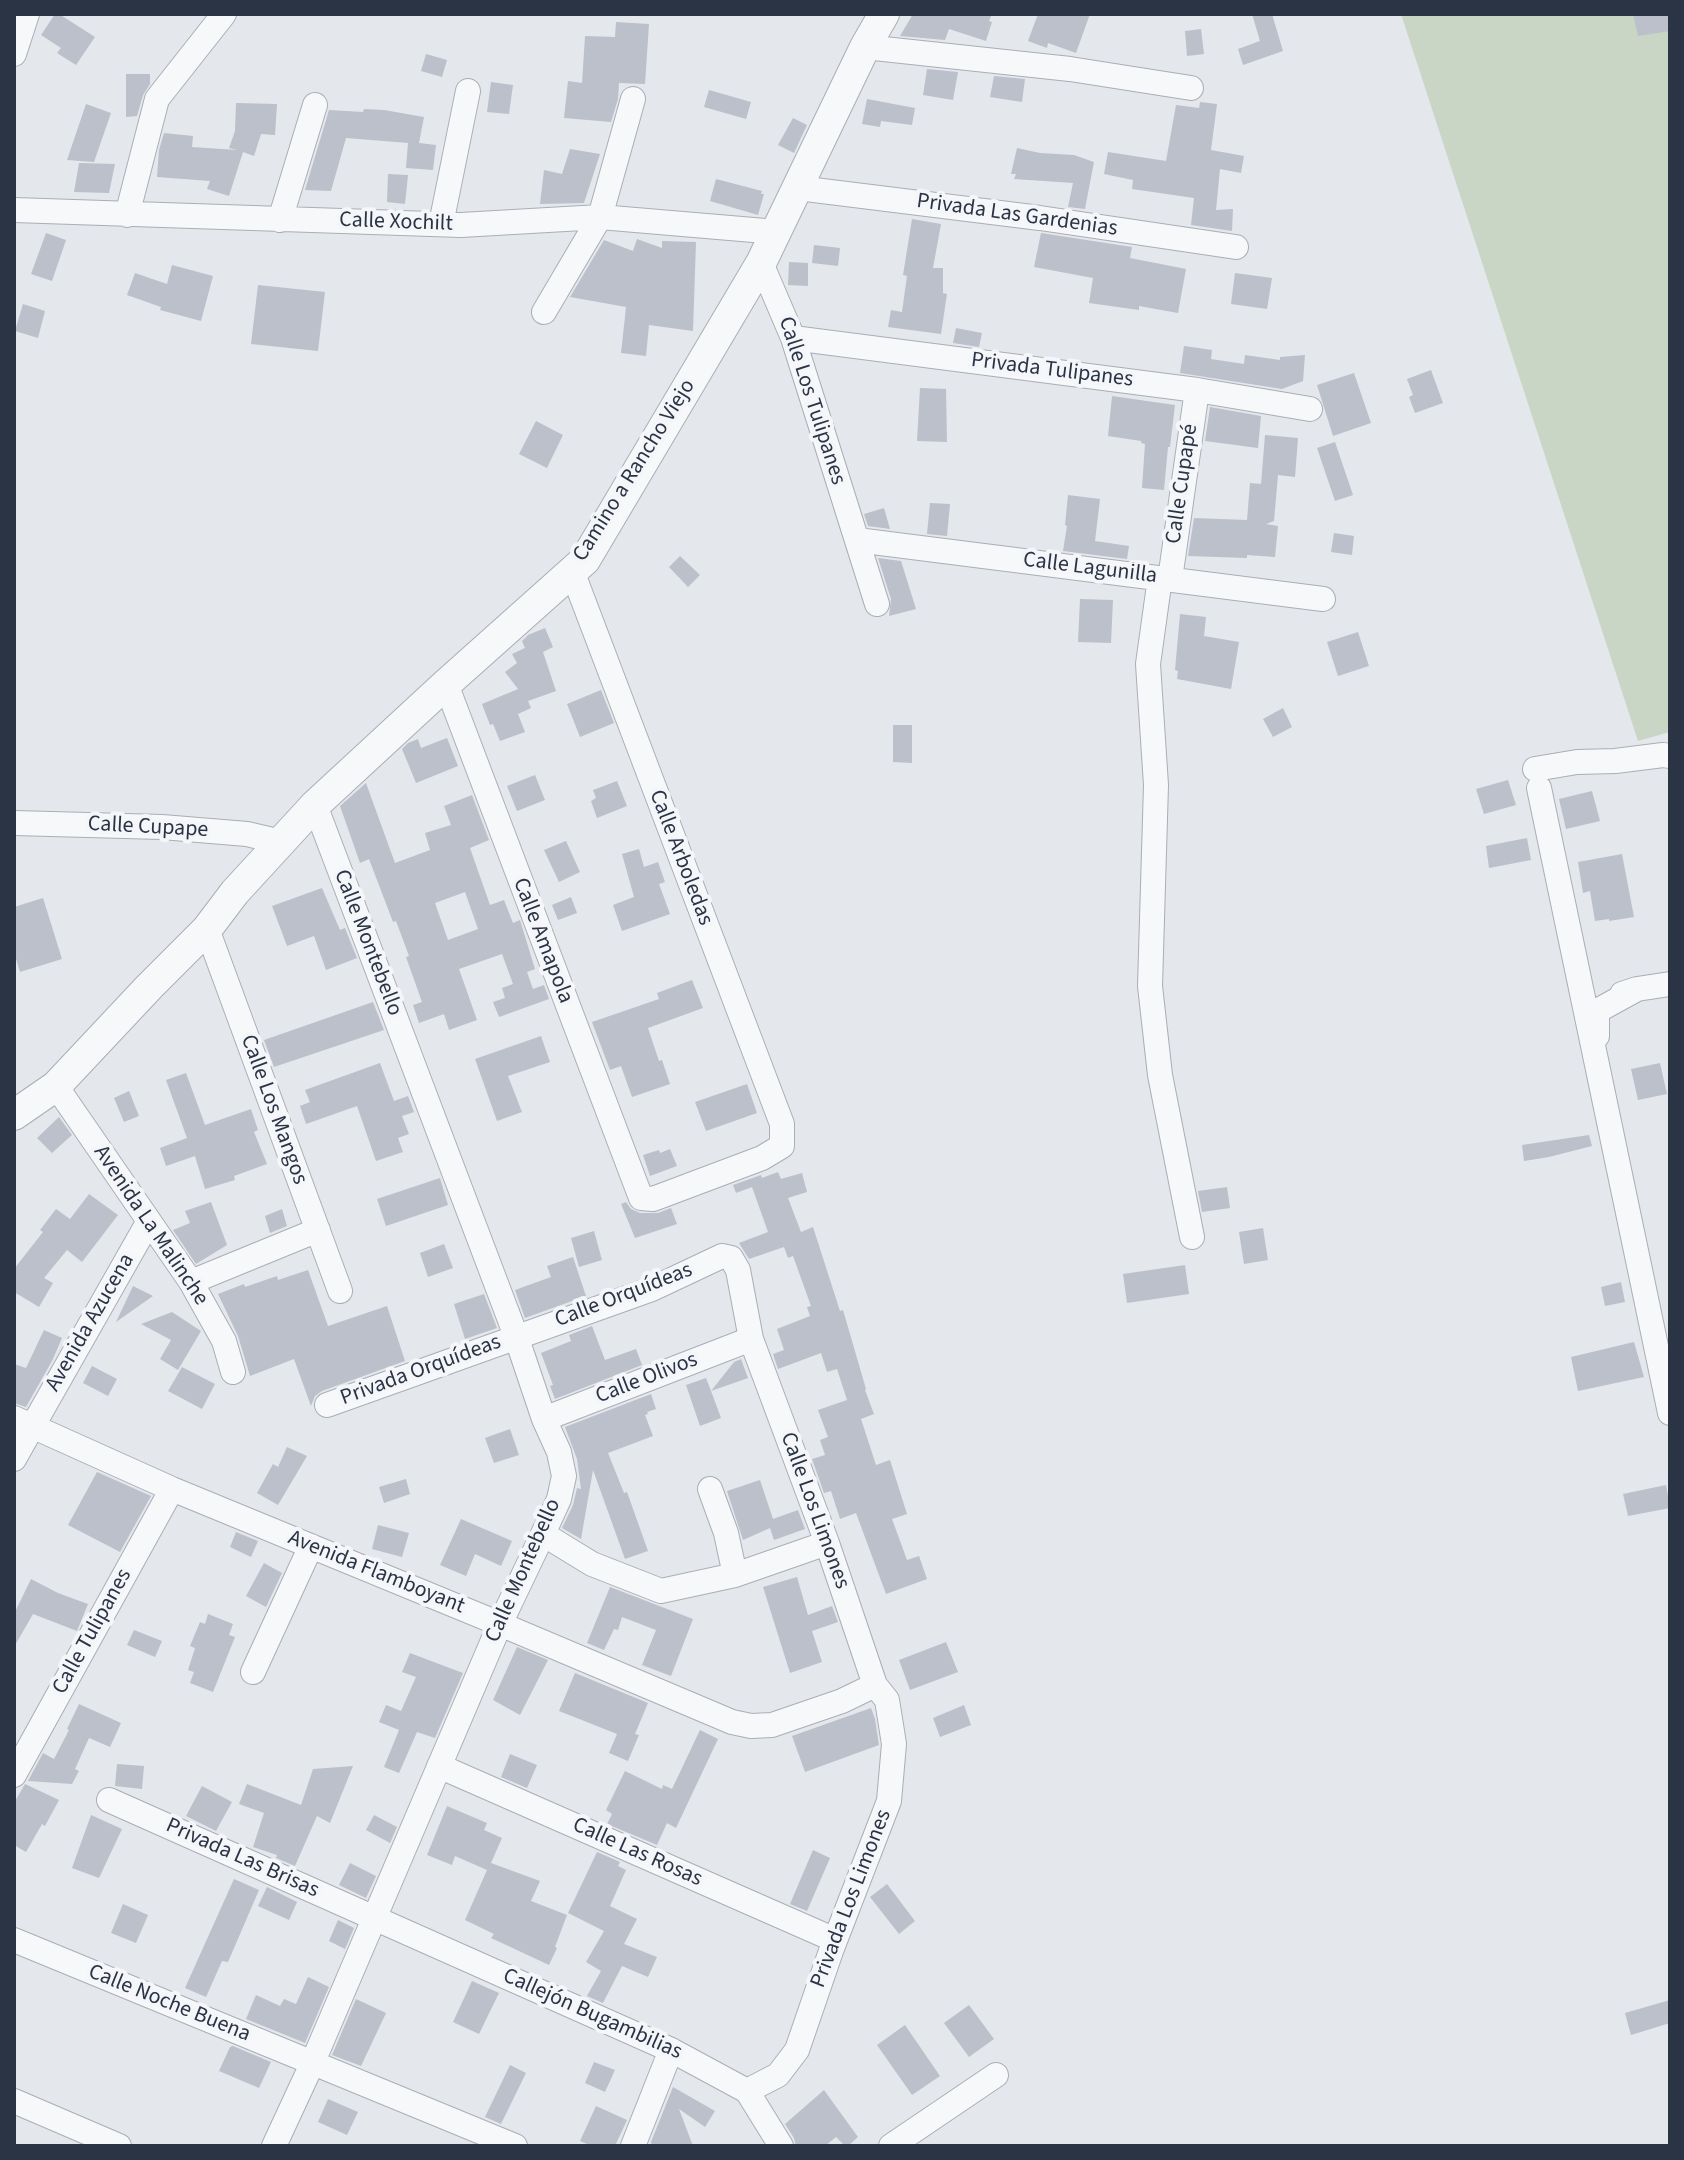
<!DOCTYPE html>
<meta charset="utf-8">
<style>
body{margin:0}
#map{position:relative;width:1684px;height:2160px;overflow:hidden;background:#e4e7ec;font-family:"Source Sans 3",sans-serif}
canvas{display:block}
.frame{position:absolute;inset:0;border:16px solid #2b3445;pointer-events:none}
</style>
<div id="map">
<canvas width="1684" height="2160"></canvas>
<div class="frame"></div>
</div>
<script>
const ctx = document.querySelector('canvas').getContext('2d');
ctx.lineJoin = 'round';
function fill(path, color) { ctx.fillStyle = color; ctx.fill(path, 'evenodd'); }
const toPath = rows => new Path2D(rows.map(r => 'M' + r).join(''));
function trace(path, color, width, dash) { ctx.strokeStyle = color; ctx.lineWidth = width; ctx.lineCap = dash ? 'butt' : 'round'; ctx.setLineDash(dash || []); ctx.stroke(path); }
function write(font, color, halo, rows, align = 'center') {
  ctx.font = font + ' "Source Sans 3",sans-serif'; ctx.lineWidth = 8; ctx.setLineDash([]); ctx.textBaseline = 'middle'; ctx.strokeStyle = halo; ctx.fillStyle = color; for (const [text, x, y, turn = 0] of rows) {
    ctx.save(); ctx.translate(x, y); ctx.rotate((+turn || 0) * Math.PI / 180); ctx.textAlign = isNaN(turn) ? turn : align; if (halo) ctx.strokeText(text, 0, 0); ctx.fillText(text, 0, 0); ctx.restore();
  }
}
fill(toPath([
 [1401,14,1670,14,1670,732,1638,741]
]), '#c9d6c5');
fill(toPath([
 [55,14,59,14,95,37,76,65,57,53,61,48,41,35],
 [913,14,992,14,989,21,992,22,986,41,949,29,945,40,900,36],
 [1038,14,1090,14,1076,53,1048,43,1047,48,1028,41],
 [1252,14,1272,14,1283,51,1243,65,1238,49,1260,41],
 [1633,14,1670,14,1670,31,1638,36],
 [616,22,649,24,645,84,619,83,618,99,611,122,564,118,568,81,582,83,585,36,615,37],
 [1201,29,1204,54,1187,56,1185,31],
 [426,54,447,60,442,77,421,71],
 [927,69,958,72,953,100,923,95],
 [126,74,150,74,150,84,143,95,137,116,126,117],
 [994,76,1025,79,1022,102,990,97],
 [491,82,513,85,509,114,487,112],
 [709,90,751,102,746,119,704,107],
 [867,99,915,108,912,125,881,121,880,127,862,124],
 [1200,102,1217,104,1211,150,1244,156,1241,173,1220,169,1216,210,1233,209,1232,231,1191,225,1194,198,1132,189,1133,180,1104,174,1108,152,1166,161,1176,105,1199,108],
 [236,103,277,104,275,135,261,134,254,156,243,152,229,196,207,189,210,181,157,177,159,150,164,133,193,136,192,147,237,150,229,148,235,131],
 [86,104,111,113,94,162,67,160],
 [364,109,384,110,424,117,419,143,436,145,433,170,406,168,408,143,346,138,331,191,305,190,329,110,363,112],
 [793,118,807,125,794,153,778,145],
 [1017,148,1040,153,1074,155,1094,162,1085,209,1068,207,1073,183,1014,179,1016,174,1011,174],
 [570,149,600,154,584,203,540,204,544,170,562,174],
 [79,163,115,164,109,193,74,192],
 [388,174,408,175,405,204,387,202],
 [716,179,762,191,761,194,764,194,758,215,710,201],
 [912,219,941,224,933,268,943,268,943,293,947,294,941,334,888,327,891,310,902,312,907,276,903,275],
 [46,233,66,240,52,281,31,274],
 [1041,233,1132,247,1130,258,1186,269,1178,313,1139,306,1139,310,1089,303,1093,278,1034,267],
 [637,239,662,248,662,241,696,242,693,331,649,325,646,356,621,353,626,307,570,297,604,240,633,251],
 [814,245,840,248,838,266,812,263],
 [789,262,808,263,808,286,788,285],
 [172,265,213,276,201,321,160,310,161,307,127,295,135,273,167,284],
 [1235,273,1272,278,1267,309,1231,304],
 [258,285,325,292,318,351,251,344],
 [23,304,45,311,38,338,15,331],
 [956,328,982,333,979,347,953,343],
 [1184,346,1212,350,1211,359,1244,364,1245,355,1280,360,1280,357,1305,355,1303,381,1282,389,1180,373],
 [1431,370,1443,403,1415,413,1409,397,1413,395,1407,379],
 [1354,373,1371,423,1333,436,1317,385],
 [920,388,946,389,947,442,917,441],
 [1112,396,1175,405,1170,447,1168,447,1164,490,1142,488,1145,444,1141,443,1141,441,1108,436],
 [1210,407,1261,416,1258,448,1205,441],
 [536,421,563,435,547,468,519,454],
 [1265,435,1298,438,1295,477,1278,475,1274,521,1266,524,1278,526,1275,557,1247,555,1247,558,1188,556,1194,518,1247,520,1250,483,1261,484],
 [1335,442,1353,495,1335,501,1317,448],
 [1068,495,1100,499,1095,541,1129,546,1127,559,1063,551,1067,526,1065,525],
 [930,503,950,504,947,536,927,534],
 [884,508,890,529,868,526,864,514],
 [1334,533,1354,536,1352,555,1331,552],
 [680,556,700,575,688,587,669,567],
 [878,558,901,561,916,609,889,616,891,599],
 [1080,599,1113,600,1111,643,1078,642],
 [1180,614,1206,617,1204,636,1239,642,1231,689,1177,679,1178,671,1175,670],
 [545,628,553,647,543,652,556,691,528,701,531,708,518,714,525,732,500,741,493,724,490,725,482,704,518,689,505,672,517,663,512,654,525,648,522,641,528,635],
 [1358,632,1369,666,1338,676,1327,642],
 [601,690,614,723,580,737,567,704],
 [1283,708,1292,727,1273,737,1263,719],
 [893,725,912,725,912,763,893,762],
 [447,738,458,766,416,783,402,749,408,743,418,739,421,748],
 [535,775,545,800,517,811,507,786],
 [1508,780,1516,805,1484,814,1476,789],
 [617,781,627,806,597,818,591,801,596,798,593,790],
 [366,783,395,863,430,850,425,833,451,825,444,806,472,795,489,840,470,848,490,905,504,900,513,923,520,920,535,969,527,972,533,989,544,985,549,999,499,1017,493,1002,505,998,502,988,513,984,502,954,459,969,477,1020,449,1030,444,1014,419,1023,413,1005,422,1002,406,957,409,956,396,921,393,922,369,859,360,863,340,806],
 [465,892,478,929,448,940,435,903],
 [1592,791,1600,821,1566,829,1559,799],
 [1527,838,1531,860,1489,868,1486,846],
 [566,841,580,872,559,882,544,850],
 [639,849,644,867,658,862,665,882,659,884,670,914,622,931,613,905,634,897,622,854],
 [1622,854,1634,917,1609,921,1609,919,1595,921,1590,891,1583,893,1578,862],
 [322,888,340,930,345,928,357,958,326,970,314,936,287,946,272,906],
 [571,897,577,913,558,920,552,905],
 [43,898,62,959,20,972,14,952,14,907],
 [692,980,703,1008,648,1028,659,1061,662,1060,670,1084,632,1097,621,1066,610,1070,592,1022,659,999,657,993],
 [373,1002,384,1030,274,1067,264,1040],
 [541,1036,550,1062,508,1076,522,1112,497,1121,475,1059],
 [380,1063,394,1101,408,1096,414,1112,402,1116,409,1134,398,1138,403,1152,376,1161,357,1106,306,1124,300,1106,310,1102,305,1090],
 [1660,1063,1667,1094,1638,1100,1631,1069],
 [186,1073,205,1125,251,1109,258,1130,254,1132,267,1164,234,1176,235,1180,205,1189,195,1156,166,1166,160,1148,187,1138,166,1080],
 [747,1084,757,1113,706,1131,695,1102],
 [129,1091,139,1116,124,1122,114,1098],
 [59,1117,72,1135,52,1153,37,1138],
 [1589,1135,1592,1146,1549,1157,1524,1161,1522,1145],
 [670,1149,677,1166,650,1176,643,1155,659,1150,660,1153],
 [778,1172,781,1179,802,1173,807,1192,788,1198,801,1232,813,1227,840,1311,843,1310,866,1389,865,1390,874,1414,861,1419,876,1465,890,1460,907,1514,892,1519,907,1560,919,1556,927,1579,886,1594,856,1513,840,1519,831,1491,824,1493,812,1459,825,1455,820,1440,828,1437,818,1410,847,1400,837,1369,827,1372,821,1353,778,1369,773,1354,784,1350,777,1329,810,1316,807,1307,811,1306,793,1256,788,1258,784,1247,749,1259,739,1243,768,1232,752,1187,736,1193,733,1185,761,1175,762,1178],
 [440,1178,448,1205,386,1226,377,1199],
 [1227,1187,1230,1208,1202,1212,1198,1191],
 [89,1194,118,1215,82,1262,67,1250,44,1278,53,1283,39,1307,14,1292,14,1269,43,1232,40,1230,56,1209,70,1219],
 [211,1202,227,1245,196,1264,173,1230,190,1223,185,1211],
 [626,1202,631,1209,640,1213,658,1213,671,1208,677,1224,635,1238,621,1204],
 [282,1209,287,1226,270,1233,265,1216],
 [1263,1228,1268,1260,1244,1264,1239,1232],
 [594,1231,602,1260,579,1267,571,1238],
 [444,1244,453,1268,428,1277,420,1253],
 [573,1257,586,1296,525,1318,515,1290,551,1277,547,1266],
 [1185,1265,1189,1294,1127,1303,1123,1274],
 [308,1270,328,1326,387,1306,405,1361,322,1391,315,1396,311,1406,294,1359,250,1376,238,1336,218,1294,244,1284,245,1287,277,1276,278,1280],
 [1621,1282,1625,1302,1605,1306,1601,1287],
 [133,1286,153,1296,116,1322],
 [484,1294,497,1328,465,1339,454,1304],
 [172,1312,201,1331,178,1370,160,1359,171,1340,141,1324],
 [592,1326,605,1360,636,1349,642,1365,555,1399,550,1386,553,1385,541,1353,571,1341,569,1335],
 [44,1330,62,1338,52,1361,26,1407,14,1403,14,1364,26,1368],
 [1634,1342,1644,1377,1578,1391,1571,1357],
 [741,1359,748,1378,711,1391,721,1418,700,1426,686,1385,706,1378,711,1391,734,1362],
 [92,1366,117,1379,108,1396,83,1383],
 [182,1367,215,1384,202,1409,168,1391],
 [651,1394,656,1409,647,1412,648,1414,645,1415,653,1436,608,1453,624,1493,627,1492,648,1551,625,1559,593,1470,581,1539,562,1528,573,1505,577,1488,581,1489,577,1459,565,1427],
 [510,1429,519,1455,494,1463,485,1438],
 [287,1447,307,1456,278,1505,257,1493,273,1464,278,1467],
 [97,1472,151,1496,120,1552,68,1525],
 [406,1479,410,1494,384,1503,379,1487],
 [760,1480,773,1519,798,1510,805,1529,774,1540,770,1528,743,1540,727,1491],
 [1666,1485,1670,1508,1628,1516,1623,1494],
 [461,1519,512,1541,501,1566,475,1554,466,1576,440,1565],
 [378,1525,409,1533,402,1557,372,1549],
 [236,1532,258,1541,251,1557,230,1547],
 [264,1563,282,1573,266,1607,246,1596],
 [797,1577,808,1615,832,1606,838,1622,812,1631,822,1662,790,1673,763,1587],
 [31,1579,58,1593,88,1604,77,1631,33,1614,14,1647,14,1614],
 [610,1587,693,1619,671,1676,642,1665,656,1630,622,1617,618,1630,614,1629,604,1650,587,1643],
 [208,1614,233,1624,229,1635,235,1637,213,1692,190,1683,194,1672,188,1670,195,1648,190,1646,200,1622,205,1624],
 [134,1630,162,1641,155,1657,127,1645],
 [946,1642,958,1672,910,1690,899,1660],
 [517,1647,548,1660,520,1715,493,1700],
 [410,1653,463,1673,435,1738,417,1732,399,1773,384,1767,399,1730,379,1722,386,1705,401,1711,416,1677,402,1672],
 [575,1673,648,1703,635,1734,639,1735,628,1761,609,1753,617,1734,559,1711],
 [79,1704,121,1723,110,1747,89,1738,75,1769,79,1771,72,1784,28,1781,43,1753,54,1759,69,1730,67,1729],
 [964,1705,971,1725,940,1737,933,1718],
 [871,1708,875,1719,879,1745,805,1772,792,1736],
 [700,1730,718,1739,676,1828,667,1823,657,1845,607,1824,612,1814,606,1810,625,1771,662,1789,663,1785,672,1789],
 [510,1754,537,1765,527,1788,501,1777],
 [117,1764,144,1766,142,1789,115,1786],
 [353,1766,330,1823,317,1816,295,1866,276,1858,277,1855,253,1847,264,1813,239,1804,247,1784,301,1805,313,1769],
 [25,1784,59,1800,45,1826,42,1824,26,1852,14,1845,14,1803],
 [202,1786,232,1802,216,1831,186,1816],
 [447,1806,487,1823,484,1830,502,1838,491,1863,540,1881,531,1901,567,1915,555,1947,557,1948,549,1965,491,1938,494,1934,465,1920,487,1870,455,1856,452,1865,427,1855],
 [91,1815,122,1829,99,1878,72,1868],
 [374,1815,397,1827,390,1843,366,1830],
 [813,1850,830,1858,807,1911,790,1904],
 [597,1852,620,1862,618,1866,626,1870,610,1906,637,1919,624,1944,657,1957,648,1977,622,1966,603,2003,587,1996,601,1971,586,1962,604,1931,568,1913],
 [350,1863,376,1876,366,1898,339,1885],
 [234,1879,259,1890,228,1962,222,1961,206,1997,185,1988],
 [887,1884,915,1921,899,1934,870,1897],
 [267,1887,297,1902,289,1920,258,1906],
 [123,1904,148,1915,136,1943,111,1933],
 [338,1920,354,1928,345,1949,329,1941],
 [308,1977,329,1987,305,2043,246,2019,256,1995,280,2006,284,1999,296,2004],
 [472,1981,499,1993,479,2034,453,2022],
 [356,1999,386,2013,361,2066,332,2055],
 [1670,2000,1670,2023,1631,2035,1625,2013],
 [969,2005,994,2039,969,2057,944,2023],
 [905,2025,940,2076,912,2095,877,2045],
 [233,2046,271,2062,259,2088,219,2071,230,2047],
 [594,2062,615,2070,605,2092,585,2083],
 [510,2065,526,2073,501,2124,485,2117],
 [673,2087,715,2111,705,2127,679,2109,693,2146,652,2146,651,2142],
 [824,2090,858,2137,848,2146,845,2146,836,2137,825,2146,796,2146,794,2138,785,2124],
 [328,2099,358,2112,347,2135,318,2122],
 [596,2106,627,2120,615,2146,592,2146,580,2141]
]), '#bbc0ca');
const minor = toPath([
 [865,47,1070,69,1191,88],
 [14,54,27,14],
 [798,188,1040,218,1236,247],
 [14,210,461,225,600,217,777,232],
 [127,215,157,99,224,14],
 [280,220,315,105],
 [441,224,468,91],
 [761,263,793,338,877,604],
 [544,312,600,217,633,99],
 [793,338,1197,390,1310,409],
 [857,540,1323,599],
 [1160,578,1148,664,1156,785,1150,986,1160,1075,1192,1237],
 [1170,579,1197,390],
 [446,684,641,1198,653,1199,762,1158,782,1146,782,1124,572,571],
 [1535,769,1577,762,1615,761,1663,755,1670,756],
 [1539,788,1670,1413],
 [14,823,162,827,247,834,281,842],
 [207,929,340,1291],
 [1622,994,1637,989,1670,984],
 [1597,1036,1597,1011,1637,989],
 [56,1086,191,1282,224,1341,233,1372],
 [191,1282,318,1230],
 [327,1405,652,1289,722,1256,731,1258,738,1270,751,1339,827,1543,875,1685,887,1700,894,1744,889,1801,831,1951,797,2050,778,2075,747,2091],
 [14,1418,172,1489,500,1624,732,1722,751,1726,772,1725,842,1701,875,1685],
 [544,1419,751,1339],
 [14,1459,149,1221],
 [710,1489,726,1533,735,1575],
 [543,1534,592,1564,661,1591,735,1575,827,1543],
 [253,1672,311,1546],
 [439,1766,835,1940],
 [14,1775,172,1489],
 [109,1800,671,2050,747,2091,781,2146],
 [14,1940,515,2146],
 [14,2101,119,2146],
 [274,2146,312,2064,500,1624,543,1534,559,1499,564,1476,559,1452,544,1419,516,1336,315,805],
 [633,2146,671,2050],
 [891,2146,996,2075]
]);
const tertiary = toPath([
 [14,1115,56,1086,149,987,207,929,235,892,315,805,446,684,585,560,761,263,865,47,884,14]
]);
trace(minor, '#a9aeb7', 26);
trace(tertiary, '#a9aeb7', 32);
trace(minor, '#f7f8fa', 24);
trace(tertiary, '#f7f8fa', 30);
write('22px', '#2b3445', '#f4f6f9', [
 ["Privada Las Gardenias",1017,216,8],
 ["Calle Xochilt",396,223,2],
 ["Privada Tulipanes",1052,371,7],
 ["Calle Los Tulipanes",811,401,72],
 ["Camino a Rancho Viejo",635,471,-58],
 ["Calle Cupapé",1183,484,-82],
 ["Calle Lagunilla",1090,569,7],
 ["Calle Cupape",148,828,3],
 ["Calle Arboledas",680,858,69],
 ["Calle Amapola",542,941,69],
 ["Calle Montebello",367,943,69],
 ["Calle Los Mangos",273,1110,70],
 ["Avenida La Malinche",150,1226,56],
 ["Calle Orquídeas",624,1296,-21],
 ["Avenida Azucena",91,1323,-60],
 ["Privada Orquídeas",421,1371,-20],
 ["Calle Olivos",647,1379,-21],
 ["Calle Los Limones",814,1511,70],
 ["Calle Montebello",524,1571,-66],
 ["Avenida Flamboyant",376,1573,22],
 ["Calle Tulipanes",93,1632,-61],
 ["Calle Las Rosas",637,1853,24],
 ["Privada Las Brisas",242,1859,24],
 ["Privada Los Limones",852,1899,-69],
 ["Calle Noche Buena",169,2004,22],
 ["Callejón Bugambilias",592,2015,24]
]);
</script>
